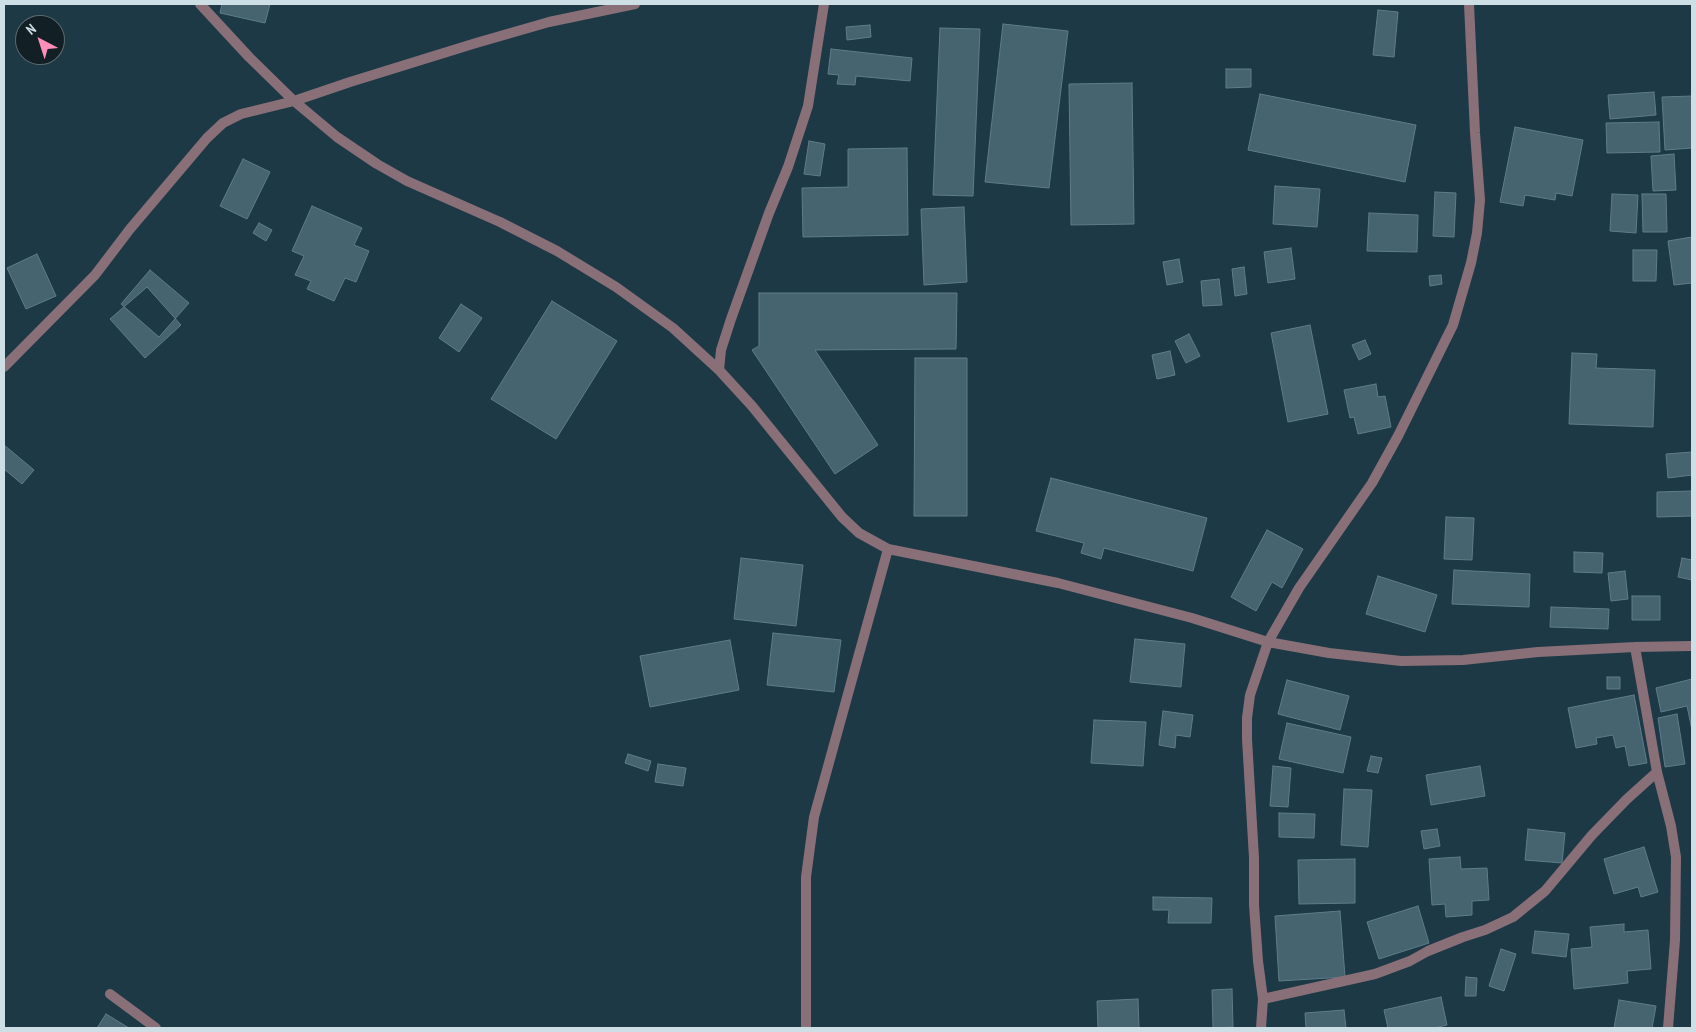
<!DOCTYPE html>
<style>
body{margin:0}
#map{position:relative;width:1696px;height:1032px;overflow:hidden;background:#1d3945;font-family:"PT Sans Narrow",sans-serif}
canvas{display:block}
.frame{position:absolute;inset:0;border:5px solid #cedee5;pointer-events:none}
.north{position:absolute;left:15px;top:15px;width:50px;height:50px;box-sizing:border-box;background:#121f24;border:1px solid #5d6b71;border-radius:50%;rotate:320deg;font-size:14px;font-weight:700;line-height:20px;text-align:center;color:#cedee5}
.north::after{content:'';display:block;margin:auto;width:18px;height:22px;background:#ff8eba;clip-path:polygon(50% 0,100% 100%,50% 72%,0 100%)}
</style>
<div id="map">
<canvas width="1696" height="1032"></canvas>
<div class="frame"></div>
<div class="north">N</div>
</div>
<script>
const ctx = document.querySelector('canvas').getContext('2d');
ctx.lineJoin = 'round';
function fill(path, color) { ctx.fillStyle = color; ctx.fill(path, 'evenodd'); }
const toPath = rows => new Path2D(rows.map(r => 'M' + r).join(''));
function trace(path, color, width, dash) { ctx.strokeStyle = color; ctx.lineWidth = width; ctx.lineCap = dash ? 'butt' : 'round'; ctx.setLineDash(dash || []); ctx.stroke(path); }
const building = toPath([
 [222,4,270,4,265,23,220,13,222,4],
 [1378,10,1398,12,1394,57,1373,55,1378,10],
 [1003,24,1068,31,1049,188,985,182,1003,24],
 [870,25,871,37,847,40,846,27,870,25],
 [940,28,980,29,973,196,933,195,940,28],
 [831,49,912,58,910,81,856,76,855,85,837,84,839,75,828,74,831,49],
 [1226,69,1251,69,1251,87,1226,88,1226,69],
 [1132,83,1134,224,1071,225,1069,84,1132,83],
 [1654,92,1656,115,1610,119,1608,95,1654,92],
 [1260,94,1416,125,1405,182,1248,150,1260,94],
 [1692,96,1692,148,1665,150,1662,97,1692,96],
 [1659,122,1660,152,1607,153,1606,123,1659,122],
 [1515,127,1583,140,1572,196,1556,193,1555,200,1525,195,1523,206,1500,202,1515,127],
 [809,141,825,144,820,176,804,174,809,141],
 [907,148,908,235,803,237,802,188,848,187,848,149,907,148],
 [1674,154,1676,190,1653,191,1651,156,1674,154],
 [243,159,270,172,247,219,220,206,243,159],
 [1275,186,1320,189,1317,227,1273,224,1275,186],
 [1435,192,1456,193,1454,237,1433,236,1435,192],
 [1612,194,1638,195,1636,233,1610,231,1612,194],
 [1642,194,1666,194,1667,232,1643,232,1642,194],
 [312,206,362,228,354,245,369,251,356,282,345,278,334,301,307,289,311,281,295,275,304,256,292,251,312,206],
 [964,207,967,282,924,285,921,209,964,207],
 [1369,213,1418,215,1417,252,1367,251,1369,213],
 [259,223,272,230,266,241,253,233,259,223],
 [1692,237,1692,283,1674,285,1668,241,1692,237],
 [1291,248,1295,279,1268,283,1264,252,1291,248],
 [1633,250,1657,250,1656,281,1633,281,1633,250],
 [37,254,56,296,26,309,7,268,37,254],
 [1179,259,1183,282,1167,285,1163,262,1179,259],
 [1244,267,1247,294,1235,296,1232,269,1244,267],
 [150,270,189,303,159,337,121,304,150,270],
 [1441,275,1442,284,1430,286,1429,276,1441,275],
 [1219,279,1222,305,1203,306,1201,281,1219,279],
 [147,287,181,325,145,358,110,319,147,287],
 [759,293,957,293,956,349,815,350,878,445,835,474,752,350,759,346,759,293],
 [552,301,617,341,556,439,491,399,552,301],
 [461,304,482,318,459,352,439,338,461,304],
 [1310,325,1328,414,1288,422,1271,333,1310,325],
 [1189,334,1200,356,1186,363,1175,341,1189,334],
 [1365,340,1371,354,1359,360,1352,345,1365,340],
 [1170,351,1175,375,1157,379,1152,355,1170,351],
 [1572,353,1597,354,1596,368,1655,370,1653,427,1569,424,1572,353],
 [915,358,967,358,967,516,914,516,915,358],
 [1376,384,1378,397,1385,396,1391,427,1358,434,1354,417,1350,418,1344,390,1376,384],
 [4,445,34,470,22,484,4,469,4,445],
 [1692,452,1692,475,1668,478,1666,454,1692,452],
 [1051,478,1207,518,1193,571,1104,548,1101,559,1081,553,1084,543,1036,531,1051,478],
 [1692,491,1692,516,1657,517,1657,492,1692,491],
 [1446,517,1474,518,1472,560,1444,559,1446,517],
 [1267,530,1303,549,1282,588,1272,582,1256,611,1231,597,1267,530],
 [1574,552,1603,553,1602,573,1574,572,1574,552],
 [741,558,803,565,796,626,734,619,741,558],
 [1682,558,1692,560,1692,580,1678,577,1682,558],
 [1454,570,1530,574,1529,607,1452,604,1454,570],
 [1625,571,1628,599,1611,601,1608,573,1625,571],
 [1378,576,1437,595,1425,632,1366,614,1378,576],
 [1632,596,1660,596,1660,620,1632,620,1632,596],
 [1551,607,1609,609,1608,629,1550,627,1551,607],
 [773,633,841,640,834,692,767,685,773,633],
 [1135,639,1185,644,1181,687,1130,682,1135,639],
 [730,640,739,690,650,707,640,656,730,640],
 [1607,677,1620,677,1620,689,1607,689,1607,677],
 [1692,679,1692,730,1687,706,1661,712,1656,688,1692,679],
 [1287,680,1349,696,1340,730,1278,714,1287,680],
 [1634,695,1647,763,1629,766,1625,746,1616,748,1613,735,1596,738,1597,744,1576,748,1568,708,1634,695],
 [1163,711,1193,715,1190,737,1176,735,1175,748,1159,745,1163,711],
 [1677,714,1685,764,1665,767,1658,718,1677,714],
 [1094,720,1146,722,1143,766,1091,763,1094,720],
 [1287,723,1351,737,1343,773,1279,759,1287,723],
 [628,754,651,761,648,771,625,763,628,754],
 [1371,756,1382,758,1378,773,1367,771,1371,756],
 [658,764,686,768,683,786,655,782,658,764],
 [1273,766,1291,768,1288,807,1270,806,1273,766],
 [1480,766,1485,796,1431,805,1426,775,1480,766],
 [1344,789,1372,790,1368,847,1341,845,1344,789],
 [1279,813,1315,814,1314,838,1279,837,1279,813],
 [1437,829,1440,846,1424,849,1421,831,1437,829],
 [1528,829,1565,833,1562,863,1525,860,1528,829],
 [1644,847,1658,892,1641,897,1638,887,1614,894,1604,859,1644,847],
 [1460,857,1461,869,1487,868,1489,900,1472,901,1472,915,1446,917,1445,904,1432,905,1429,859,1460,857],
 [1355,859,1355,903,1299,904,1298,860,1355,859],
 [1153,897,1212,898,1211,923,1168,923,1169,910,1153,910,1153,897],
 [1418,906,1429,943,1379,959,1367,922,1418,906],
 [1340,911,1345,977,1279,981,1275,916,1340,911],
 [1624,924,1624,932,1648,930,1651,969,1627,971,1628,983,1574,989,1571,949,1592,947,1590,927,1624,924],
 [1535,931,1569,934,1566,957,1532,953,1535,931],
 [1501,949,1516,954,1504,991,1489,986,1501,949],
 [1466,977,1477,978,1476,996,1465,996,1466,977],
 [1232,989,1233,1027,1213,1028,1212,990,1232,989],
 [1441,997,1447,1025,1434,1028,1388,1028,1384,1010,1441,997],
 [1138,999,1139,1028,1098,1028,1097,1001,1138,999],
 [1619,1000,1656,1006,1652,1028,1614,1028,1619,1000],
 [1344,1010,1346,1028,1306,1028,1305,1013,1344,1010],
 [106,1014,129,1028,97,1028,106,1014]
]);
fill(building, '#466470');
trace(building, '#5e7c89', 1);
trace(toPath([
 [200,4,249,57,294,101,337,137,377,164,407,181,500,222,557,251,616,287,673,328,719,370,752,406,842,517,859,533,888,549,1058,583,1192,618,1268,642,1329,653,1401,661,1463,660,1538,652,1635,647,1692,646],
 [4,367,95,275,130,229,207,138,223,123,241,114,294,101,350,82,476,43,549,22,635,4],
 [719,370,721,350,731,319,769,213,788,167,808,106,824,4],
 [1635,647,1657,772,1671,826,1676,857,1675,940,1668,1028],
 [110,994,156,1028],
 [1263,999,1375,974,1410,961,1428,951,1463,937,1485,930,1513,917,1545,891,1592,835,1627,799,1657,772],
 [806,1028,806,877,814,817,888,549],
 [1261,1028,1263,999,1258,961,1254,905,1254,858,1247,739,1247,718,1250,695,1268,642,1299,588,1372,483,1398,436,1453,325,1471,263,1477,233,1480,200,1475,133,1469,4]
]), '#897078', 10);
</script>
